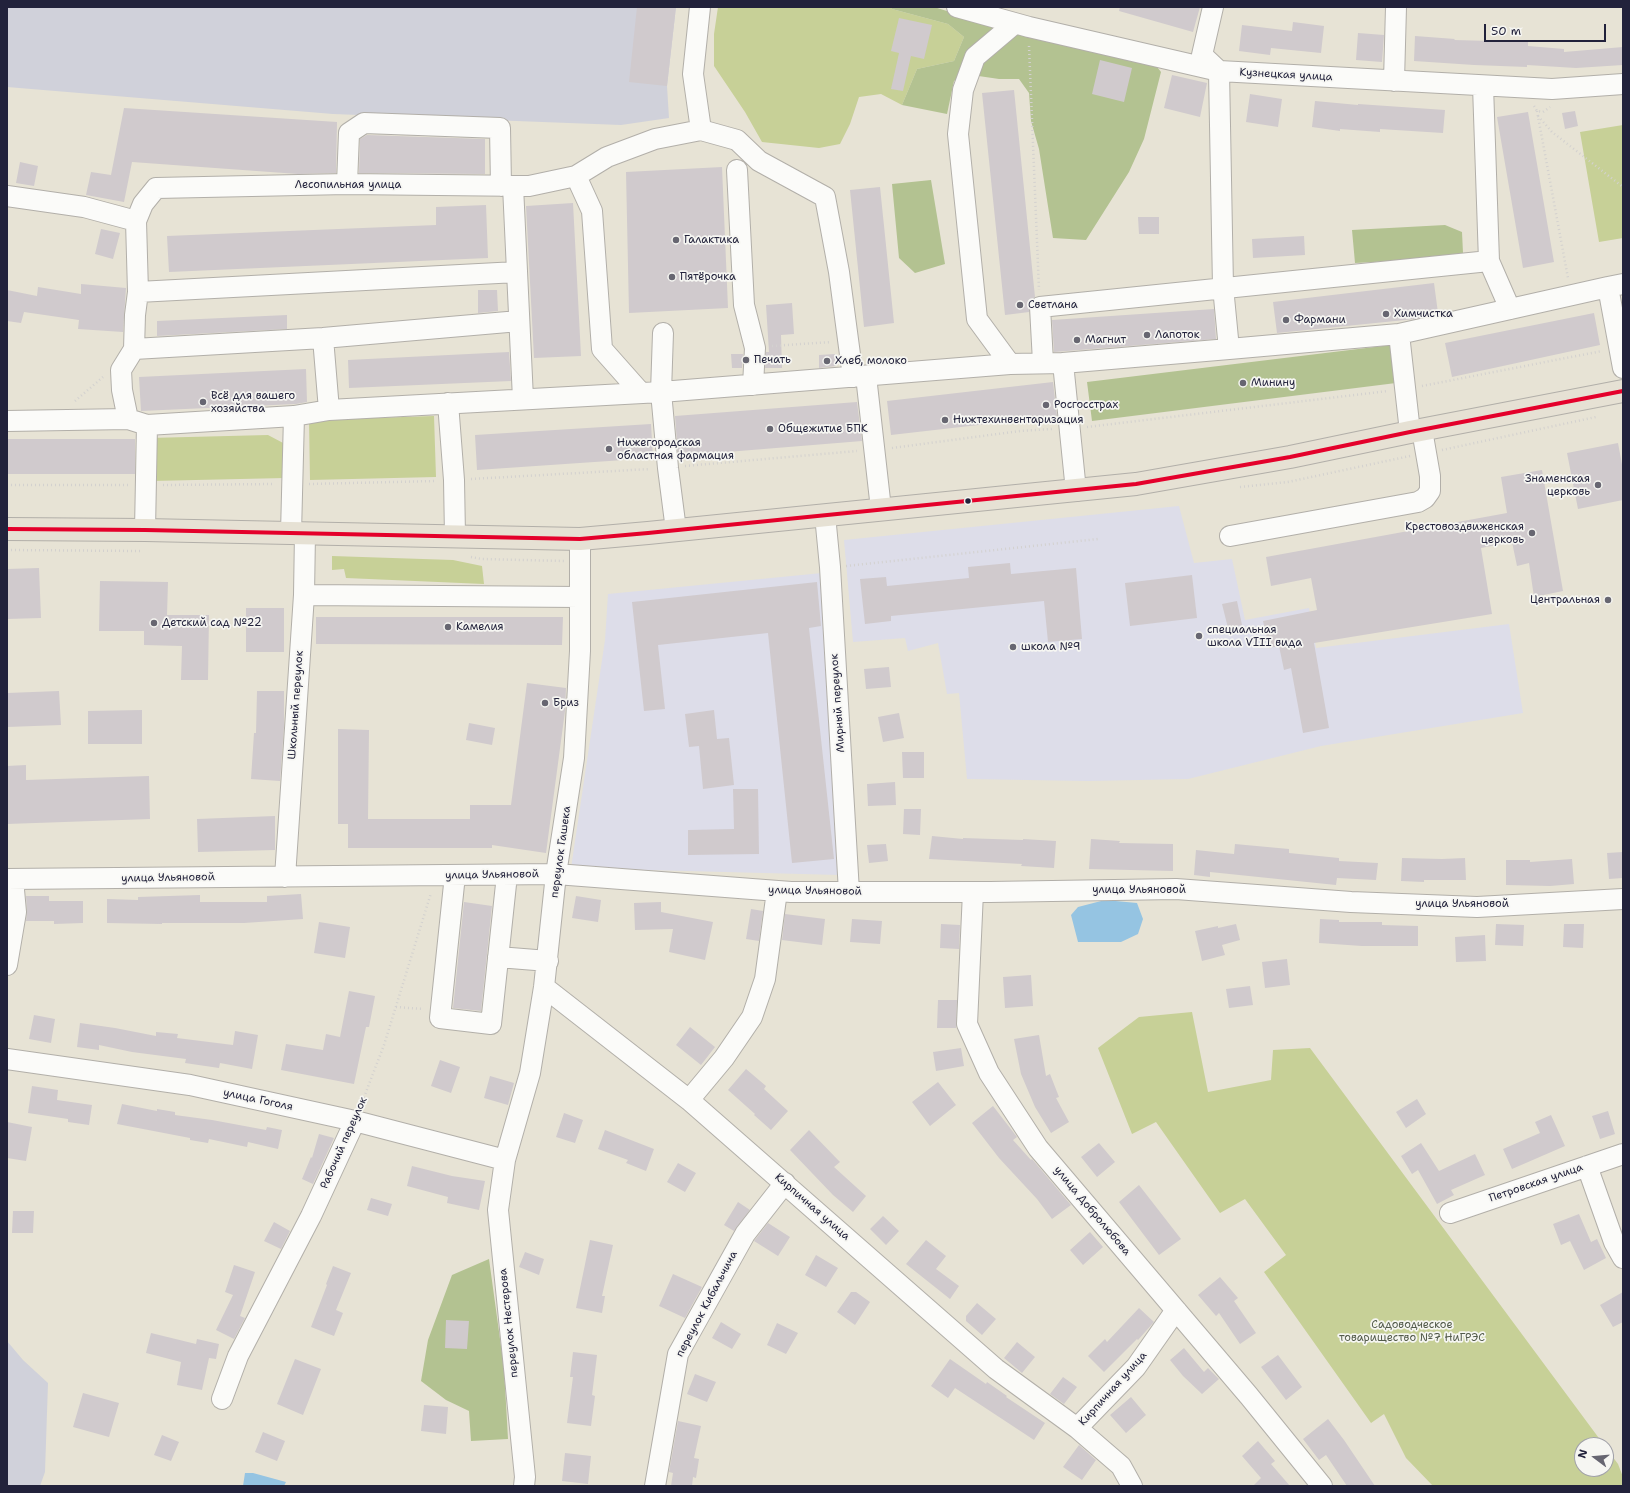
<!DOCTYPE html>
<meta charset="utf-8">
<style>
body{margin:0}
#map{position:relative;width:1630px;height:1493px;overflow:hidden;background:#e7e3d5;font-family:"Shantell Sans",sans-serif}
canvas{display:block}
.frame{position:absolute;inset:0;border:8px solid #22223b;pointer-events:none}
.north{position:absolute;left:1574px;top:1437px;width:40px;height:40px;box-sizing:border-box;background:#f6f6f2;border:1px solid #a1a1a9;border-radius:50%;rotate:286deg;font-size:11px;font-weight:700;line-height:16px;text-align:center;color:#22223b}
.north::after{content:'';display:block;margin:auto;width:14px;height:18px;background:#676671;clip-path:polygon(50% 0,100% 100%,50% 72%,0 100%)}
.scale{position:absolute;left:1484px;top:24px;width:122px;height:18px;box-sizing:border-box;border:2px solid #22223b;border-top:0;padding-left:5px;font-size:12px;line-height:14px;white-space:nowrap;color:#22223b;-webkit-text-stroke:3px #f6f6f2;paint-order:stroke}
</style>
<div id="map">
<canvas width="1630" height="1493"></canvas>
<div class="frame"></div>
<div class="north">N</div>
<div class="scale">50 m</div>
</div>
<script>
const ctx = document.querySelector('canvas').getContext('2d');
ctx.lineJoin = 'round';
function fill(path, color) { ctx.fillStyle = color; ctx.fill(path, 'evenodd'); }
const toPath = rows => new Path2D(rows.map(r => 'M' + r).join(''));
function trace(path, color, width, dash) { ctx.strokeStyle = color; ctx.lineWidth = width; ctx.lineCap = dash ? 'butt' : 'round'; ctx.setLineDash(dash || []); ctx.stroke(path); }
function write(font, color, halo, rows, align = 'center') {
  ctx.font = font + ' "Shantell Sans",sans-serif'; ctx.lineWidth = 3.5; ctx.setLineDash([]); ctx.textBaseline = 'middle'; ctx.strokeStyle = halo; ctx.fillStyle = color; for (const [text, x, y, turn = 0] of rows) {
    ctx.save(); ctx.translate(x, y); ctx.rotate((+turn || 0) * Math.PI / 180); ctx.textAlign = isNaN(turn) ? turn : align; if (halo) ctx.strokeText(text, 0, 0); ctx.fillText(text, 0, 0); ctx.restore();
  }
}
fill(toPath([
 [1179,506,1194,563,1232,559,1245,620,1309,608,1316,648,1509,624,1523,713,1321,746,1188,779,1088,781,967,779,959,693,947,694,938,643,908,651,905,638,853,642,844,540],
 [822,573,840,875,571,868,605,640,608,594]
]), '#dddde9');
fill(toPath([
 [7,7,676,7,667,86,669,118,621,125,333,114,7,87],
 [7,1341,23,1360,48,1383,45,1472,40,1486,7,1486]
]), '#d0d1da');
fill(toPath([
 [718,7,892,7,892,9,948,24,964,37,954,61,917,69,902,105,881,94,859,97,850,124,840,144,819,148,762,142,745,112,714,66,714,34],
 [1623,125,1623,238,1599,242,1580,132],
 [434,416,436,477,310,480,309,420],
 [268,435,285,444,285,478,151,481,149,438],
 [332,556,453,560,482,566,484,584,346,578,344,569,332,570],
 [1192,1012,1208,1092,1271,1080,1273,1050,1310,1048,1604,1445,1582,1445,1582,1469,1606,1469,1606,1448,1618,1464,1623,1477,1623,1486,1433,1486,1406,1458,1384,1414,1371,1423,1264,1272,1286,1255,1245,1199,1220,1213,1156,1122,1132,1134,1098,1048,1139,1017]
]), '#c7d097');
fill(toPath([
 [892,7,934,7,979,21,1154,63,1161,72,1144,139,1129,172,1086,240,1053,238,1039,149,1031,121,1029,93,1019,79,999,79,965,74,954,81,947,114,902,105,917,69,954,61,964,37,948,24,892,9],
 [931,180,945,264,915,273,899,258,892,184],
 [1445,225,1462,232,1463,253,1449,258,1355,263,1352,230],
 [1391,345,1396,383,1092,421,1087,382],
 [489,1259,504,1368,508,1439,471,1441,469,1411,446,1400,421,1381,428,1340,452,1275]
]), '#b3c291');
fill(toPath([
 [1105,900,1137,903,1143,919,1138,934,1121,942,1078,942,1071,915,1078,907],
 [245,1473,253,1473,286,1482,284,1486,243,1486]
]), '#95c4e2');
fill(toPath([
 [637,7,676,7,667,86,629,82],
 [1120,7,1200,7,1193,32,1119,11],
 [899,18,932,25,924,59,911,56,903,91,891,89,899,53,891,51],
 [1293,22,1324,26,1321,53,1271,48,1270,55,1239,51,1242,25,1292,31],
 [1358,33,1384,35,1382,62,1356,60],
 [1415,36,1455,39,1454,40,1528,42,1528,46,1564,49,1564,52,1623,47,1623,65,1576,68,1527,65,1527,67,1474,65,1414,61],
 [1100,60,1132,68,1124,102,1092,94],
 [1172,75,1207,83,1200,117,1164,108],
 [1014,90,1035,297,1030,302,1029,312,1005,315,982,93],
 [1250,94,1282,99,1278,127,1246,122],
 [1315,101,1358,105,1358,104,1445,110,1443,133,1380,129,1380,132,1340,129,1340,131,1312,127],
 [124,108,337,122,336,173,298,174,132,162,124,202,86,195,91,172,111,175],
 [1575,111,1578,126,1565,129,1562,113],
 [1528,112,1554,262,1523,268,1497,117],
 [367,135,485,139,485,174,359,173,360,139],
 [20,162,38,166,34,186,16,183],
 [722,167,728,308,629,313,626,172],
 [880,187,894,323,864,327,850,190],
 [573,203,581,356,534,358,526,206],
 [486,205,488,258,169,272,167,236,436,225,436,207],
 [1138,217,1159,217,1159,234,1139,234],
 [101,229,120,233,113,259,95,254],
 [1304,236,1305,255,1253,258,1252,239],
 [1434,283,1438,313,1415,319,1277,333,1273,302],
 [81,284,126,288,123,332,78,329,79,320,24,312,21,323,7,321,7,290,37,296,38,287,81,294],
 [478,290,497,290,498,311,478,313],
 [792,303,794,334,781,335,782,368,765,368,766,352,769,352,766,305],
 [1214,309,1216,339,1054,352,1052,320],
 [1594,313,1600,345,1452,377,1445,343],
 [287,315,287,329,157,336,157,321],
 [509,352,511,381,349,388,348,360],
 [731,354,743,354,742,368,732,368],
 [835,354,836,366,819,368,819,355],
 [306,369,307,402,296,404,141,411,139,377],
 [1053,382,1057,416,891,435,887,401],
 [857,402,862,441,678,456,675,416],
 [651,424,653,458,477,470,475,435],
 [7,439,135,439,135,474,7,474],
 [1618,443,1623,470,1623,500,1578,509,1567,453],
 [1542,470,1563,591,1534,597,1529,563,1517,566,1512,542,1481,548,1492,614,1314,643,1329,728,1303,733,1291,668,1284,670,1279,646,1269,648,1263,621,1317,610,1311,578,1271,586,1266,557,1507,513,1501,477],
 [1010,563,1011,574,1076,568,1082,639,1048,642,1044,601,891,616,891,621,865,624,860,579,886,577,887,586,969,578,968,567],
 [39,568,41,618,7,619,7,569],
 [1192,575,1197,618,1130,626,1125,583],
 [100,581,168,582,167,615,209,615,208,680,181,680,182,646,144,645,144,631,99,631],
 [817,582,821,626,809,628,834,859,792,863,768,633,658,645,665,709,644,711,632,602],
 [1237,601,1242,625,1228,628,1222,604],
 [246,608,284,608,284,652,246,652],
 [316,617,563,617,562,645,316,644],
 [889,667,891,687,866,689,864,669],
 [527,683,566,688,565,711,546,853,492,845,492,848,348,848,348,824,338,824,338,729,369,730,368,819,470,819,470,805,511,805],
 [59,691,61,725,7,727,7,693],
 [257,691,284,691,284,727,280,781,251,779,254,733,256,733],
 [142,710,142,744,88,744,88,711],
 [714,710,717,739,729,738,734,785,703,789,699,746,689,747,685,714],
 [899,713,904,738,883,742,878,717],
 [469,723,495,728,492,745,466,740],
 [902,752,924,752,924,778,903,778],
 [26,765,26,780,149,776,150,819,7,824,7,766],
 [895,782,896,805,868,806,867,784],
 [733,789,758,789,759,854,688,855,688,830,734,829],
 [904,809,921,809,920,835,903,834],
 [275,816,275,850,198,852,197,819],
 [932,836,963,839,963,838,1023,840,1023,839,1056,841,1054,868,1021,866,1022,864,929,859],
 [1091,839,1120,841,1119,843,1173,844,1173,871,1089,869],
 [886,844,888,861,869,863,867,845],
 [1235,844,1289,849,1289,853,1339,858,1339,861,1378,863,1376,880,1337,878,1336,885,1210,872,1210,877,1194,875,1196,850,1234,854],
 [1623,852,1623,878,1609,879,1607,853],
 [1402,858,1442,859,1465,858,1466,880,1424,880,1424,882,1401,881],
 [1572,859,1574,884,1550,886,1506,885,1506,860,1530,860,1530,862],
 [301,894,303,919,244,923,162,923,162,924,107,923,107,899,138,900,138,897,200,895,200,902,267,902,267,896],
 [26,896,49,896,49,901,83,901,83,923,54,924,54,921,26,921,27,911],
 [576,896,601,900,598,922,572,918],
 [464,902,492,906,481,1011,453,1008],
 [661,902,661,912,713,922,705,960,669,952,673,929,635,930,634,903],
 [751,909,763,911,759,941,746,939],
 [785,914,825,919,822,945,782,940],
 [852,919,882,921,880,944,850,942],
 [1320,919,1339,920,1339,922,1382,922,1382,925,1418,926,1418,946,1362,946,1319,943],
 [319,922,350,927,345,958,314,953],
 [941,924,960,925,959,949,940,948],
 [1236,924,1240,940,1222,945,1225,955,1202,961,1195,931,1218,926,1218,928],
 [1496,924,1524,925,1523,946,1495,945],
 [1564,924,1584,924,1583,948,1563,947],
 [1485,935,1486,961,1456,962,1455,937],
 [1287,959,1290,985,1265,988,1262,962],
 [1031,975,1033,1006,1005,1008,1003,977],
 [1250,986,1253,1005,1229,1008,1226,989],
 [349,991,375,996,369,1027,366,1027,354,1084,281,1070,286,1044,323,1050,326,1034,340,1037],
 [938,1000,957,1000,956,1028,937,1028],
 [34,1015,55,1019,51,1043,29,1039],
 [80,1023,115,1028,156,1036,156,1032,178,1034,177,1038,233,1045,235,1031,258,1035,252,1069,220,1063,219,1068,185,1063,186,1059,132,1052,99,1045,99,1050,77,1047],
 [690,1027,715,1047,701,1065,676,1045],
 [1039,1035,1046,1076,1050,1074,1059,1097,1056,1098,1069,1122,1051,1133,1035,1107,1021,1074,1014,1039],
 [961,1048,964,1066,936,1071,933,1052],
 [440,1060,460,1067,451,1093,431,1086],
 [746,1069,766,1086,764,1089,788,1111,771,1130,754,1115,755,1114,728,1090],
 [490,1076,514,1083,508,1105,484,1098],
 [938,1082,956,1105,930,1126,912,1102],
 [32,1086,58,1090,57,1100,92,1105,89,1125,68,1122,68,1119,28,1113],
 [1417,1099,1426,1114,1406,1128,1396,1112],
 [122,1104,157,1111,157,1109,175,1112,175,1115,212,1120,266,1130,267,1127,282,1130,278,1149,248,1142,247,1147,209,1139,208,1143,190,1140,190,1138,117,1124],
 [993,1106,1017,1137,1013,1140,1031,1160,1032,1159,1071,1205,1052,1219,1037,1199,999,1158,972,1123],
 [1608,1111,1615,1134,1600,1139,1592,1116],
 [564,1113,583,1120,575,1143,556,1137],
 [1551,1115,1565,1146,1512,1169,1503,1149,1540,1133,1535,1122],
 [7,1122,32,1127,26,1161,7,1158],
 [605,1130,654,1149,646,1171,626,1163,628,1160,598,1149],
 [809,1130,840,1162,834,1167,866,1196,853,1212,833,1195,790,1150],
 [319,1134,334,1138,313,1184,302,1179,311,1157,312,1158],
 [1099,1143,1115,1162,1097,1177,1081,1157],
 [1421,1143,1439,1171,1475,1154,1485,1175,1451,1190,1454,1195,1437,1204,1418,1170,1412,1174,1401,1156],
 [678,1163,696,1173,685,1192,667,1182],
 [412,1166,452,1176,485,1181,479,1210,447,1203,448,1197,407,1186],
 [1139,1185,1181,1239,1159,1255,1119,1202],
 [371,1198,392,1204,388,1216,367,1210],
 [738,1202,750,1210,734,1231,724,1225],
 [13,1211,34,1211,33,1233,12,1233],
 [1579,1214,1591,1242,1597,1239,1606,1258,1584,1270,1570,1241,1561,1245,1553,1224],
 [883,1216,899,1231,886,1245,870,1229],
 [274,1222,290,1231,281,1249,264,1241],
 [768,1223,790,1237,778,1256,754,1241],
 [1090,1232,1103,1247,1083,1265,1070,1250],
 [590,1240,613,1245,602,1296,605,1296,602,1313,576,1308],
 [926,1240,946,1256,936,1269,959,1286,950,1299,906,1264],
 [525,1252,544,1259,539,1275,519,1267],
 [816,1255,838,1268,826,1287,805,1275],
 [234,1265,255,1272,240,1316,245,1318,234,1339,216,1330,233,1295,225,1292],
 [333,1266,351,1273,336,1310,343,1313,334,1336,311,1327,327,1285,326,1284],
 [673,1274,702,1287,685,1318,659,1306],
 [1220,1277,1238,1298,1234,1301,1256,1333,1240,1344,1219,1313,1216,1316,1198,1295],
 [851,1292,856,1292,870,1302,855,1325,837,1312],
 [1623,1292,1623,1322,1613,1327,1600,1305],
 [977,1303,996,1319,982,1335,966,1321,966,1316],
 [1139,1308,1154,1322,1138,1340,1137,1339,1104,1372,1088,1356,1105,1339,1107,1342],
 [446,1320,469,1321,467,1349,445,1348],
 [721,1322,741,1334,732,1349,712,1338],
 [777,1323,798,1333,786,1354,767,1345],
 [151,1333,196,1344,197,1339,219,1344,216,1359,209,1358,202,1390,177,1385,181,1362,146,1353],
 [1017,1342,1035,1357,1022,1373,1004,1358],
 [1184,1348,1204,1372,1208,1368,1219,1379,1202,1394,1183,1376,1170,1360],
 [573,1352,597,1355,592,1395,595,1396,591,1426,567,1423,573,1377,570,1377],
 [1278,1355,1302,1387,1286,1400,1261,1367],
 [295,1359,321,1369,303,1415,277,1404],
 [950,1359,986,1384,987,1382,1007,1396,1006,1397,1045,1423,1034,1440,955,1388,948,1398,931,1386],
 [695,1374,716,1382,707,1402,687,1394],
 [1063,1377,1077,1387,1064,1404,1050,1394],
 [83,1393,119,1403,109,1437,73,1427],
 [1131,1397,1146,1415,1126,1433,1110,1415],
 [424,1405,448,1407,446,1434,421,1431],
 [1328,1419,1344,1440,1375,1486,1347,1486,1326,1455,1319,1460,1303,1439],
 [678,1421,701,1426,694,1458,699,1459,696,1478,693,1477,692,1486,671,1486,673,1473,669,1472],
 [263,1432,285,1441,277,1461,255,1452],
 [162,1435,179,1442,171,1461,154,1455],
 [1258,1441,1275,1461,1271,1464,1290,1486,1253,1486,1261,1478,1242,1456],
 [1079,1445,1096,1460,1082,1480,1063,1467],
 [565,1453,591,1456,588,1484,562,1481]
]), '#d0cacd');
const minor = toPath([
 [700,7,693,74,701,130],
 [957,7,1029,27,1219,71,1552,89,1623,84],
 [1394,81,1396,7],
 [1483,86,1489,261,1510,309],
 [737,170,744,305,755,348,753,385],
 [576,176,592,211,602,349,641,393],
 [347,184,349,133,364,123,500,128,501,186],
 [513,186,523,399],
 [7,196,84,207,136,221,143,204,156,188,347,184,529,186,576,176,607,157,655,139,701,130,737,140,759,161,825,197,839,272,853,377],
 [136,221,138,292,135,315,134,349,121,370,122,390,128,419,147,425],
 [1623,284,1608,287,1623,368],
 [138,292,517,272],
 [1399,334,1410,432],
 [323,338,329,410],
 [134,349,323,338,519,321],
 [1229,349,1399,334,1608,287],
 [1043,362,1040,307,1489,261],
 [1063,363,1076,491],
 [1010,364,977,319,958,134,963,90,975,57,1014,24],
 [866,376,881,509],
 [448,403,454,480,455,536],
 [7,421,128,419],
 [825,515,830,567,849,892],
 [145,530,147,425,294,416,329,410,661,392,663,333],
 [676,530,668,468,661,392,1010,364,1063,363,1229,349,1223,287,1219,71,1202,55,1213,7],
 [291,533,294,416],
 [1230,536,1418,502,1425,498,1430,491,1430,476,1422,430],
 [304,595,580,597],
 [455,875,440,1018,491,1024,507,875],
 [285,877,304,595,305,533],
 [7,879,556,874,791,892,990,892,1176,889,1351,902,1477,907,1623,899],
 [973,892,967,1024,989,1073,1038,1148,1249,1396,1322,1486],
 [498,957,548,961],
 [7,965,16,912,13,879],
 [544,987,689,1100,996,1369,1077,1428,1121,1466,1132,1486],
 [7,1059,190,1085,355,1121,505,1160],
 [689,1100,724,1058,752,1017,765,979,777,891],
 [1587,1166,1614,1242,1623,1258],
 [1450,1213,1623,1154],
 [222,1399,238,1356,311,1216,355,1121],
 [1077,1428,1136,1367,1176,1310],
 [524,1486,525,1477,498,1210,505,1160,530,1073,544,987,556,874,574,758,580,651,580,539],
 [655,1486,678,1354,745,1234,785,1183]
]);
const major = toPath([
 [7,529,145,530,580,539,648,533,1136,484,1290,457,1410,432,1623,391]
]);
trace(minor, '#b2afa9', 22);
trace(major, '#b2afa9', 24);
trace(toPath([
 [1029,46,1039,290],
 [1534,106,1537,111,1543,112,1550,107],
 [1537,111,1568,278],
 [1538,116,1552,132,1623,187],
 [772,346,831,342],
 [1422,386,1602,351],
 [75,401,103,377],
 [1087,427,1388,391],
 [892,448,1020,431,1052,429],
 [1442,450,1596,417],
 [685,466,857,451],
 [471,479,650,469],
 [309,484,436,481],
 [7,485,128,485],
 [163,485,274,484],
 [1240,487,1288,482,1410,456],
 [7,550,140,551],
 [471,557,482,559,564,561],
 [846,566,1098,539],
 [396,1007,423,1009],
 [361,1105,384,1045,431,893]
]), '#d3d1cf', 2.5, [1, 3]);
trace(minor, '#fbfbf9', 20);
trace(major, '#e6e1d4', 22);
trace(toPath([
 [7,529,145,530,580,539,648,533,1136,484,1290,457,1410,432,1623,391]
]), '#e4002b', 4);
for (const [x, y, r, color] of [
 [676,240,4,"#676671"],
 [672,277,4,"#676671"],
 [1020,305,4,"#676671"],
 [1386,314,4,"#676671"],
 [1286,320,4,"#676671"],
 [1147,335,4,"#676671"],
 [1077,340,4,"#676671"],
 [746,360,4,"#676671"],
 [827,361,4,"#676671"],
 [1243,383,4,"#676671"],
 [203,402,4,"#676671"],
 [1046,405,4,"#676671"],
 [945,420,4,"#676671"],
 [770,429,4,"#676671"],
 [609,449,4,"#676671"],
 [1598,485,4,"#676671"],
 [968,501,3.5,"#22223b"],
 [1532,533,4,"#676671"],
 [1608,600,4,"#676671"],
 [154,623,4,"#676671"],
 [448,627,4,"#676671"],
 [1199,636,4,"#676671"],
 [1013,647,4,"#676671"],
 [545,703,4,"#676671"]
]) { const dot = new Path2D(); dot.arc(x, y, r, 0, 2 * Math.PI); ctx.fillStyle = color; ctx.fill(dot); trace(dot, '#f6f6f2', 1.5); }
write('11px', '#22223b', '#f6f6f2', [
 ["Кузнецкая улица",1286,75,3],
 ["Лесопильная улица",348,185],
 ["Мирный переулок",838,703,-94],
 ["Школьный переулок",296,705,-86],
 ["переулок Гашека",561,852,-82],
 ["улица Ульяновой",492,875,-1],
 ["улица Ульяновой",168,878,-1],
 ["улица Ульяновой",1139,890],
 ["улица Ульяновой",815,891,1],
 ["улица Ульяновой",1462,904],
 ["улица Гоголя",258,1100,12],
 ["Рабочий переулок",344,1143,-66],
 ["Петровская улица",1536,1183,-19],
 ["Кирпичная улица",812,1207,41],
 ["улица Добролюбова",1092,1211,50],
 ["переулок Кибальчича",707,1304,-62],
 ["переулок Нестерова",509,1323,-96],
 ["Кирпичная улица",1113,1389,-48]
]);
write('11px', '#22223b', '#f6f6f2', [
 ["Галактика",684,240],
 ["Пятёрочка",680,277],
 ["Светлана",1028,305],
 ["Химчистка",1394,314],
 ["Фармани",1294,320],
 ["Лапоток",1155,335],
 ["Магнит",1085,340],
 ["Печать",754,360],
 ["Хлеб, молоко",835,361],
 ["Минину",1251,383],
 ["Всё для вашего",211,396],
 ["хозяйства",211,409],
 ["Росгосстрах",1054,405],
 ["Нижтехинвентаризация",953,420],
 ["Общежитие БПК",778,429],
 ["Нижегородская",617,443],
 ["областная фармация",617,456],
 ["Знаменская",1590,479,"right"],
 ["церковь",1590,492,"right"],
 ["Крестовоздвиженская",1524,527,"right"],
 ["церковь",1524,540,"right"],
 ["Центральная",1600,600,"right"],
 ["Детский сад №22",162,623],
 ["Камелия",456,627],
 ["специальная",1207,630],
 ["школа VIII вида",1207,643],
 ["школа №9",1021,647],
 ["Бриз",553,703]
], 'left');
write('11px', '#525a4a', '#f6f6f2', [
 ["Садоводческое",1412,1325],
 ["товарищество №7 НиГРЭС",1412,1338]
]);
</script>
